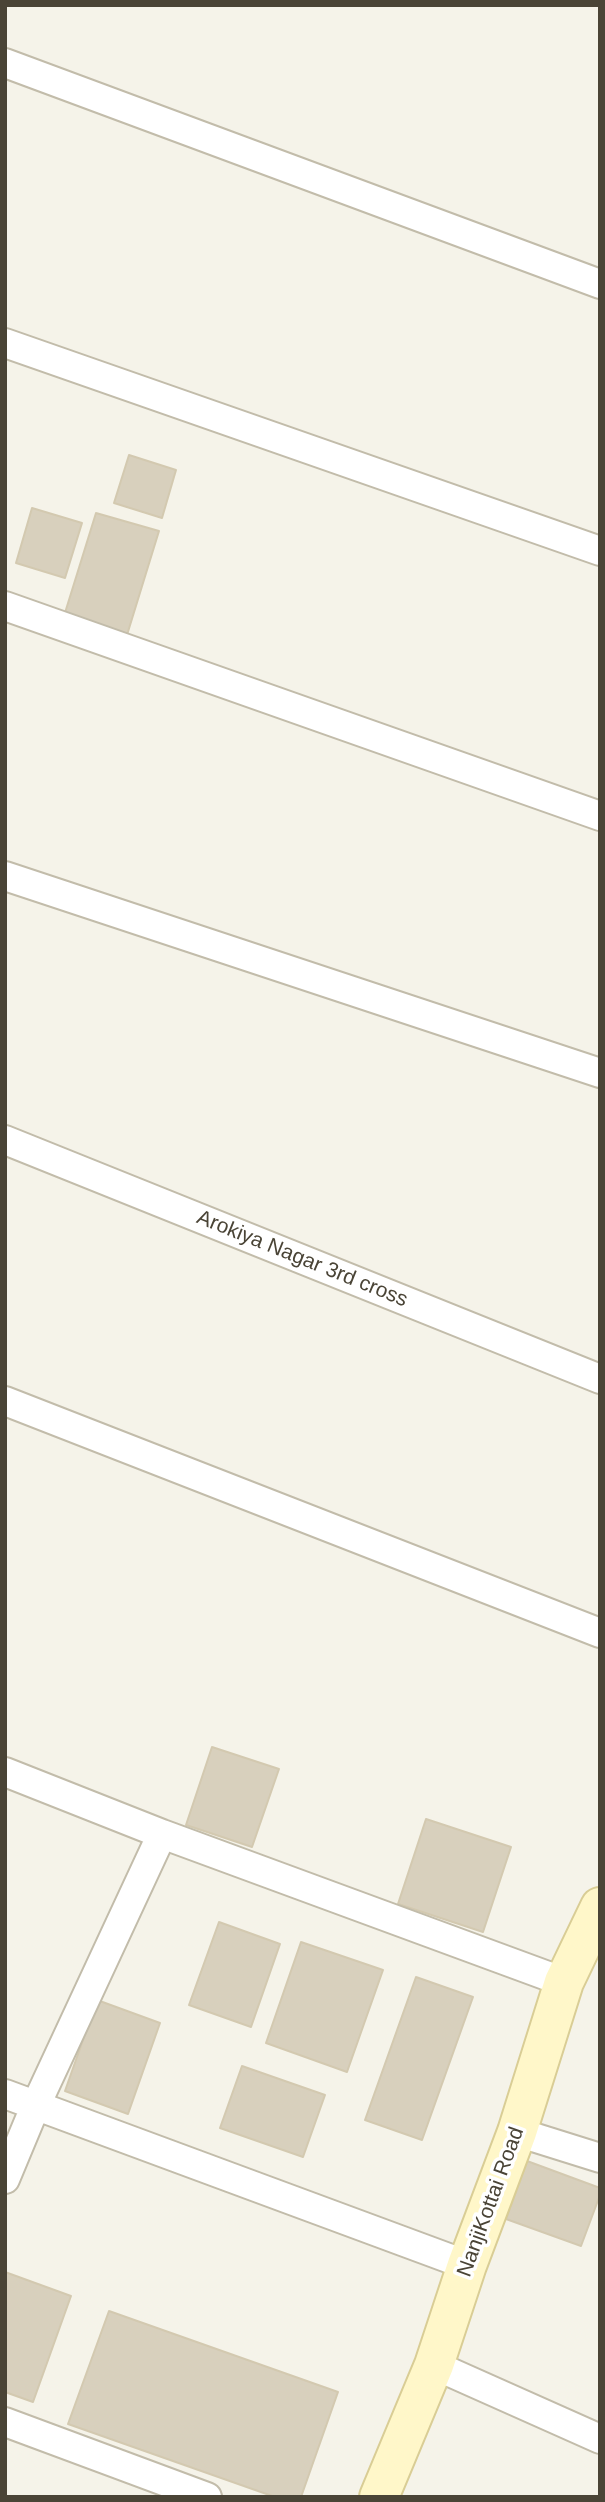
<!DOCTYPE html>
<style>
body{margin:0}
#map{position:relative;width:605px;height:2502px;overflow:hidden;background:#f5f3e9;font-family:Arial,sans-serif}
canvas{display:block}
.frame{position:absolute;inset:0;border:7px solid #4a4436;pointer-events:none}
</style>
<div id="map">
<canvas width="605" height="2502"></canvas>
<div class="frame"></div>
</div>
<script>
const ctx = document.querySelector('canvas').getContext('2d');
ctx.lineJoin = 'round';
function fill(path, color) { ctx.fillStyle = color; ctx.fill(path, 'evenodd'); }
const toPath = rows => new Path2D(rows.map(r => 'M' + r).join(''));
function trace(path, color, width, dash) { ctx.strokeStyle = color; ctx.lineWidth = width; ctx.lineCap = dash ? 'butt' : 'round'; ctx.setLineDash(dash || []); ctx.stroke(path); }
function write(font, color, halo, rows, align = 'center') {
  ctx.font = font + ' Arial,sans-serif'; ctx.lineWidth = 7; ctx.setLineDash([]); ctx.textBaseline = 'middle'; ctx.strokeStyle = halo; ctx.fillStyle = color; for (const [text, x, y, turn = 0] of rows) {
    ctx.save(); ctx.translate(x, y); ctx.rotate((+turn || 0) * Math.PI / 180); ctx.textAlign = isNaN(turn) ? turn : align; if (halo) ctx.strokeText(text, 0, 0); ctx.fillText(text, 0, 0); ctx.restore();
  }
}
const building = toPath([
 [129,455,176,470,162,518,114,503,129,455],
 [32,508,82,523,65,578,16,563,32,508],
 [96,513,159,531,127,635,64,616,96,513],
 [212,1747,279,1769,252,1847,186,1825,212,1747],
 [426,1819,511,1847,483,1932,398,1904,426,1819],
 [219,1922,280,1944,251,2027,189,2005,219,1922],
 [301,1942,383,1970,347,2072,266,2043,301,1942],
 [416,1977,473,1997,422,2140,365,2120,416,1977],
 [97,2000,160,2023,128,2114,65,2091,97,2000],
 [242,2066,325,2095,303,2157,220,2128,242,2066],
 [527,2161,600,2188,600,2195,581,2246,506,2219,527,2161],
 [5,2272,71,2296,33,2402,5,2392,5,2272],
 [109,2311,338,2392,301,2497,275,2497,68,2424,109,2311]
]);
fill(building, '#d8d0bd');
trace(building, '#d3c9b0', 2);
const street = toPath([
 [5,63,600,284],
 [5,343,600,551],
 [5,606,600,816],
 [5,876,600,1073],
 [5,1140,600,1379],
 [5,1401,600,1633],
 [5,1772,162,1834,564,1982],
 [5,2094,467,2265],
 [517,2132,600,2158],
 [5,2179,35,2107,162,1834],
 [434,2365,600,2439],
 [5,2422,207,2497]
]);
const secondary = toPath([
 [379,2497,434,2365,467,2265,517,2132,564,1982,600,1907]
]);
trace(street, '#c2bcaa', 32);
trace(secondary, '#d9cd95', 42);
trace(street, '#fff', 28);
trace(secondary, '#fff7c9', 38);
write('21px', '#4a4436', '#fff', [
 ["Arokiya Nagar 3rd cross",302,1259,22],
 ["NanjiKottai Road",491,2202,-70]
]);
</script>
